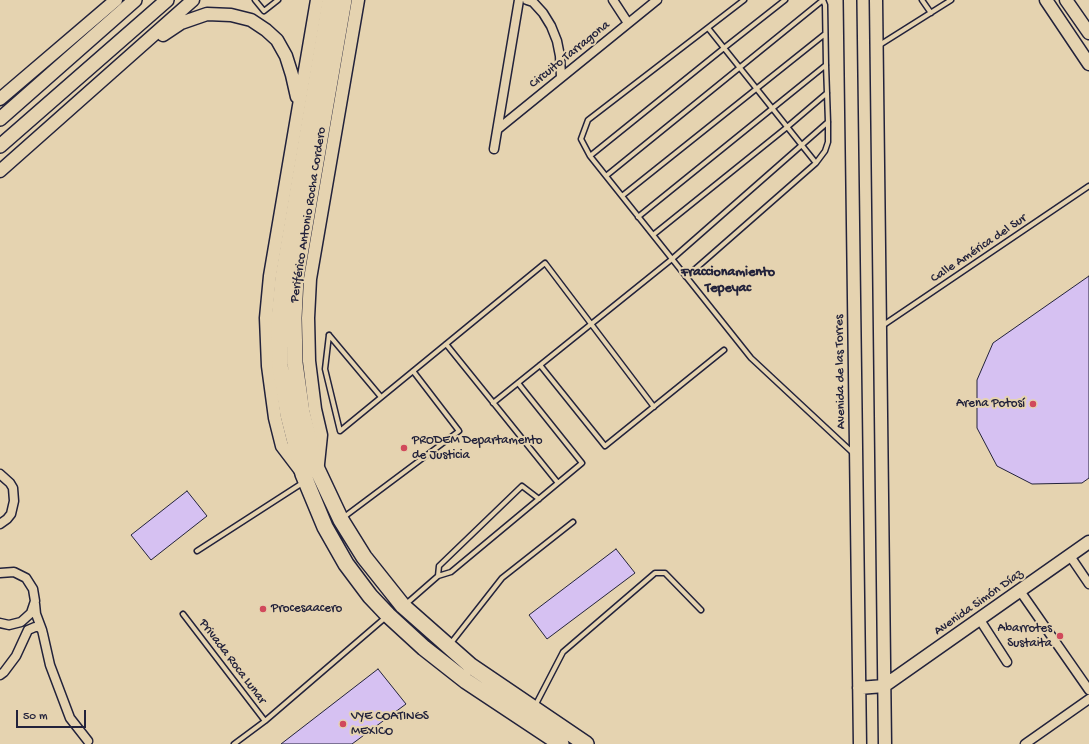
<!DOCTYPE html>
<meta charset="utf-8">
<style>
body{margin:0}
#map{position:relative;width:1089px;height:744px;overflow:hidden;background:#e5d3b0;font-family:"Gochi Hand",sans-serif}
canvas{display:block}
.scale{position:absolute;left:16px;top:710px;width:70px;height:18px;box-sizing:border-box;border:2px solid #22223b;border-top:0;padding-left:5px;font-size:12px;line-height:14px;white-space:nowrap;color:#22223b;-webkit-text-stroke:3px #e5d3b0;paint-order:stroke}
</style>
<div id="map">
<canvas width="1089" height="744"></canvas>
<div class="scale">50 m</div>
</div>
<script>
const ctx = document.querySelector('canvas').getContext('2d');
ctx.lineJoin = 'round';
function fill(path, color) { ctx.fillStyle = color; ctx.fill(path, 'evenodd'); }
const toPath = rows => new Path2D(rows.map(r => 'M' + r).join(''));
function trace(path, color, width, dash) { ctx.strokeStyle = color; ctx.lineWidth = width; ctx.lineCap = dash ? 'butt' : 'round'; ctx.setLineDash(dash || []); ctx.stroke(path); }
function write(font, color, halo, rows, align = 'center') {
  ctx.font = font + ' "Gochi Hand",sans-serif'; ctx.lineWidth = 4; ctx.setLineDash([]); ctx.textBaseline = 'middle'; ctx.strokeStyle = halo; ctx.fillStyle = color; for (const [text, x, y, turn = 0] of rows) {
    ctx.save(); ctx.translate(x, y); ctx.rotate((+turn || 0) * Math.PI / 180); ctx.textAlign = isNaN(turn) ? turn : align; if (halo) ctx.strokeText(text, 0, 0); ctx.fillText(text, 0, 0); ctx.restore();
  }
}
const building = toPath([
 [1089,276,1089,478,1082,483,1032,484,997,466,977,428,977,380,993,343,1089,276],
 [187,491,207,516,151,560,131,535,187,491],
 [616,549,635,573,547,639,529,615,616,549],
 [378,669,406,704,352,744,281,744,378,669]
]);
fill(building, '#d6c1f2');
trace(building, '#22223b', 1);
const lane = toPath([
 [255,0,264,11,278,0],
 [744,0,588,120,581,139,590,156,751,358,853,453],
 [922,0,931,13],
 [708,28,816,163],
 [878,46,951,0],
 [590,156,724,48,785,0],
 [606,176,823,0],
 [622,196,825,34],
 [638,217,826,65],
 [653,235,786,128,827,93],
 [686,277,816,163,825,151,828,142,828,122,826,65,825,5,823,0],
 [882,326,1089,186],
 [329,335,325,369,340,431,545,263,654,407],
 [329,335,381,397],
 [446,344,558,483],
 [540,365,605,446,724,350],
 [493,403,672,259,828,122],
 [344,517,459,431,413,371],
 [197,551,304,482],
 [438,576,439,566,522,486,539,499],
 [406,604,438,576,451,572,582,463,518,383],
 [183,614,265,721],
 [451,643,502,578,573,522],
 [535,706,563,652,655,573,665,573,701,610],
 [234,744,265,721,386,617]
]);
const street = toPath([
 [527,0,533,2,543,13,551,26,557,41,560,56,561,77],
 [613,0,628,23],
 [498,129,657,0],
 [494,149,519,0],
 [0,474,10,483,13,488,14,501,11,514,7,519,0,524],
 [1070,556,1089,584],
 [0,573,14,572,26,578,33,589,35,601,31,613,21,622,9,625,0,623],
 [1020,591,1089,690],
 [35,604,36,614,42,630],
 [980,620,1007,662],
 [0,675,4,672,16,656,28,630,35,627,39,627,42,630,43,634,50,665,70,718,88,741],
 [1025,744,1089,699]
]);
const secondary = toPath([
 [850,0,860,744],
 [876,0,885,744],
 [1046,0,1089,64],
 [1066,0,1089,33],
 [163,35,181,23,207,14,231,15,251,20,266,30,277,40,286,56,292,75,297,97],
 [0,99,116,0],
 [0,171,193,0],
 [318,464,321,435,315,409,309,361,308,318,310,279,358,0],
 [301,471,282,446,275,418,268,366,266,318,270,276,317,0],
 [859,688,884,686,1089,542]
]);
const primary = toPath([
 [0,119,135,0],
 [0,146,167,0]
]);
const highway = toPath([
 [330,0,283,277,279,318,280,365,288,415,303,474,325,527,346,564,370,596,388,615,424,648,466,681,561,744],
 [344,0,296,278,294,318,295,363,302,412,317,469,341,520,364,557,403,606,471,666,586,744]
]);
trace(lane, '#22223b', 7);
trace(street, '#22223b', 11);
trace(secondary, '#22223b', 15);
trace(primary, '#22223b', 16);
trace(highway, '#22223b', 18);
trace(lane, '#e5d3b0', 4);
trace(street, '#e5d3b0', 8);
trace(secondary, '#e5d3b0', 12);
trace(primary, '#e5d3b0', 13);
trace(highway, '#e5d3b0', 15);
for (const [x, y, r, color] of [
 [1033,404,4,"#d1495b"],
 [404,448,4,"#d1495b"],
 [263,609,4,"#d1495b"],
 [1060,636,4,"#d1495b"],
 [343,724,4,"#d1495b"]
]) { const dot = new Path2D(); dot.arc(x, y, r, 0, 2 * Math.PI); ctx.fillStyle = color; ctx.fill(dot); trace(dot, '#e5d3b0', 1.5); }
write('13px', '#22223b', '#e5d3b0', [
 ["Circuito Tarragona",570,55,-39],
 ["Periférico Antonio Rocha Cordero",309,215,-81],
 ["Calle América del Sur",979,249,-34],
 ["Avenida de las Torres",841,372,-91],
 ["Avenida Simón Díaz",979,603,-35],
 ["Privada Roca Lunar",232,662,53]
]);
write('13px', '#22223b', '#e5d3b0', [
 ["Arena Potosí",1025,404,"right"],
 ["PRODEM Departamento",412,441],
 ["de Justicia",412,456],
 ["Procesaacero",271,609],
 ["Abarrotes",1052,629,"right"],
 ["Sustaita",1052,644,"right"],
 ["VYE COATINGS",351,717],
 ["MEXICO",351,732]
], 'left');
write('bold 14px', '#22223b', '#e5d3b0', [
 ["Fraccionamiento",728,273],
 ["Tepeyac",728,289]
]);
</script>
